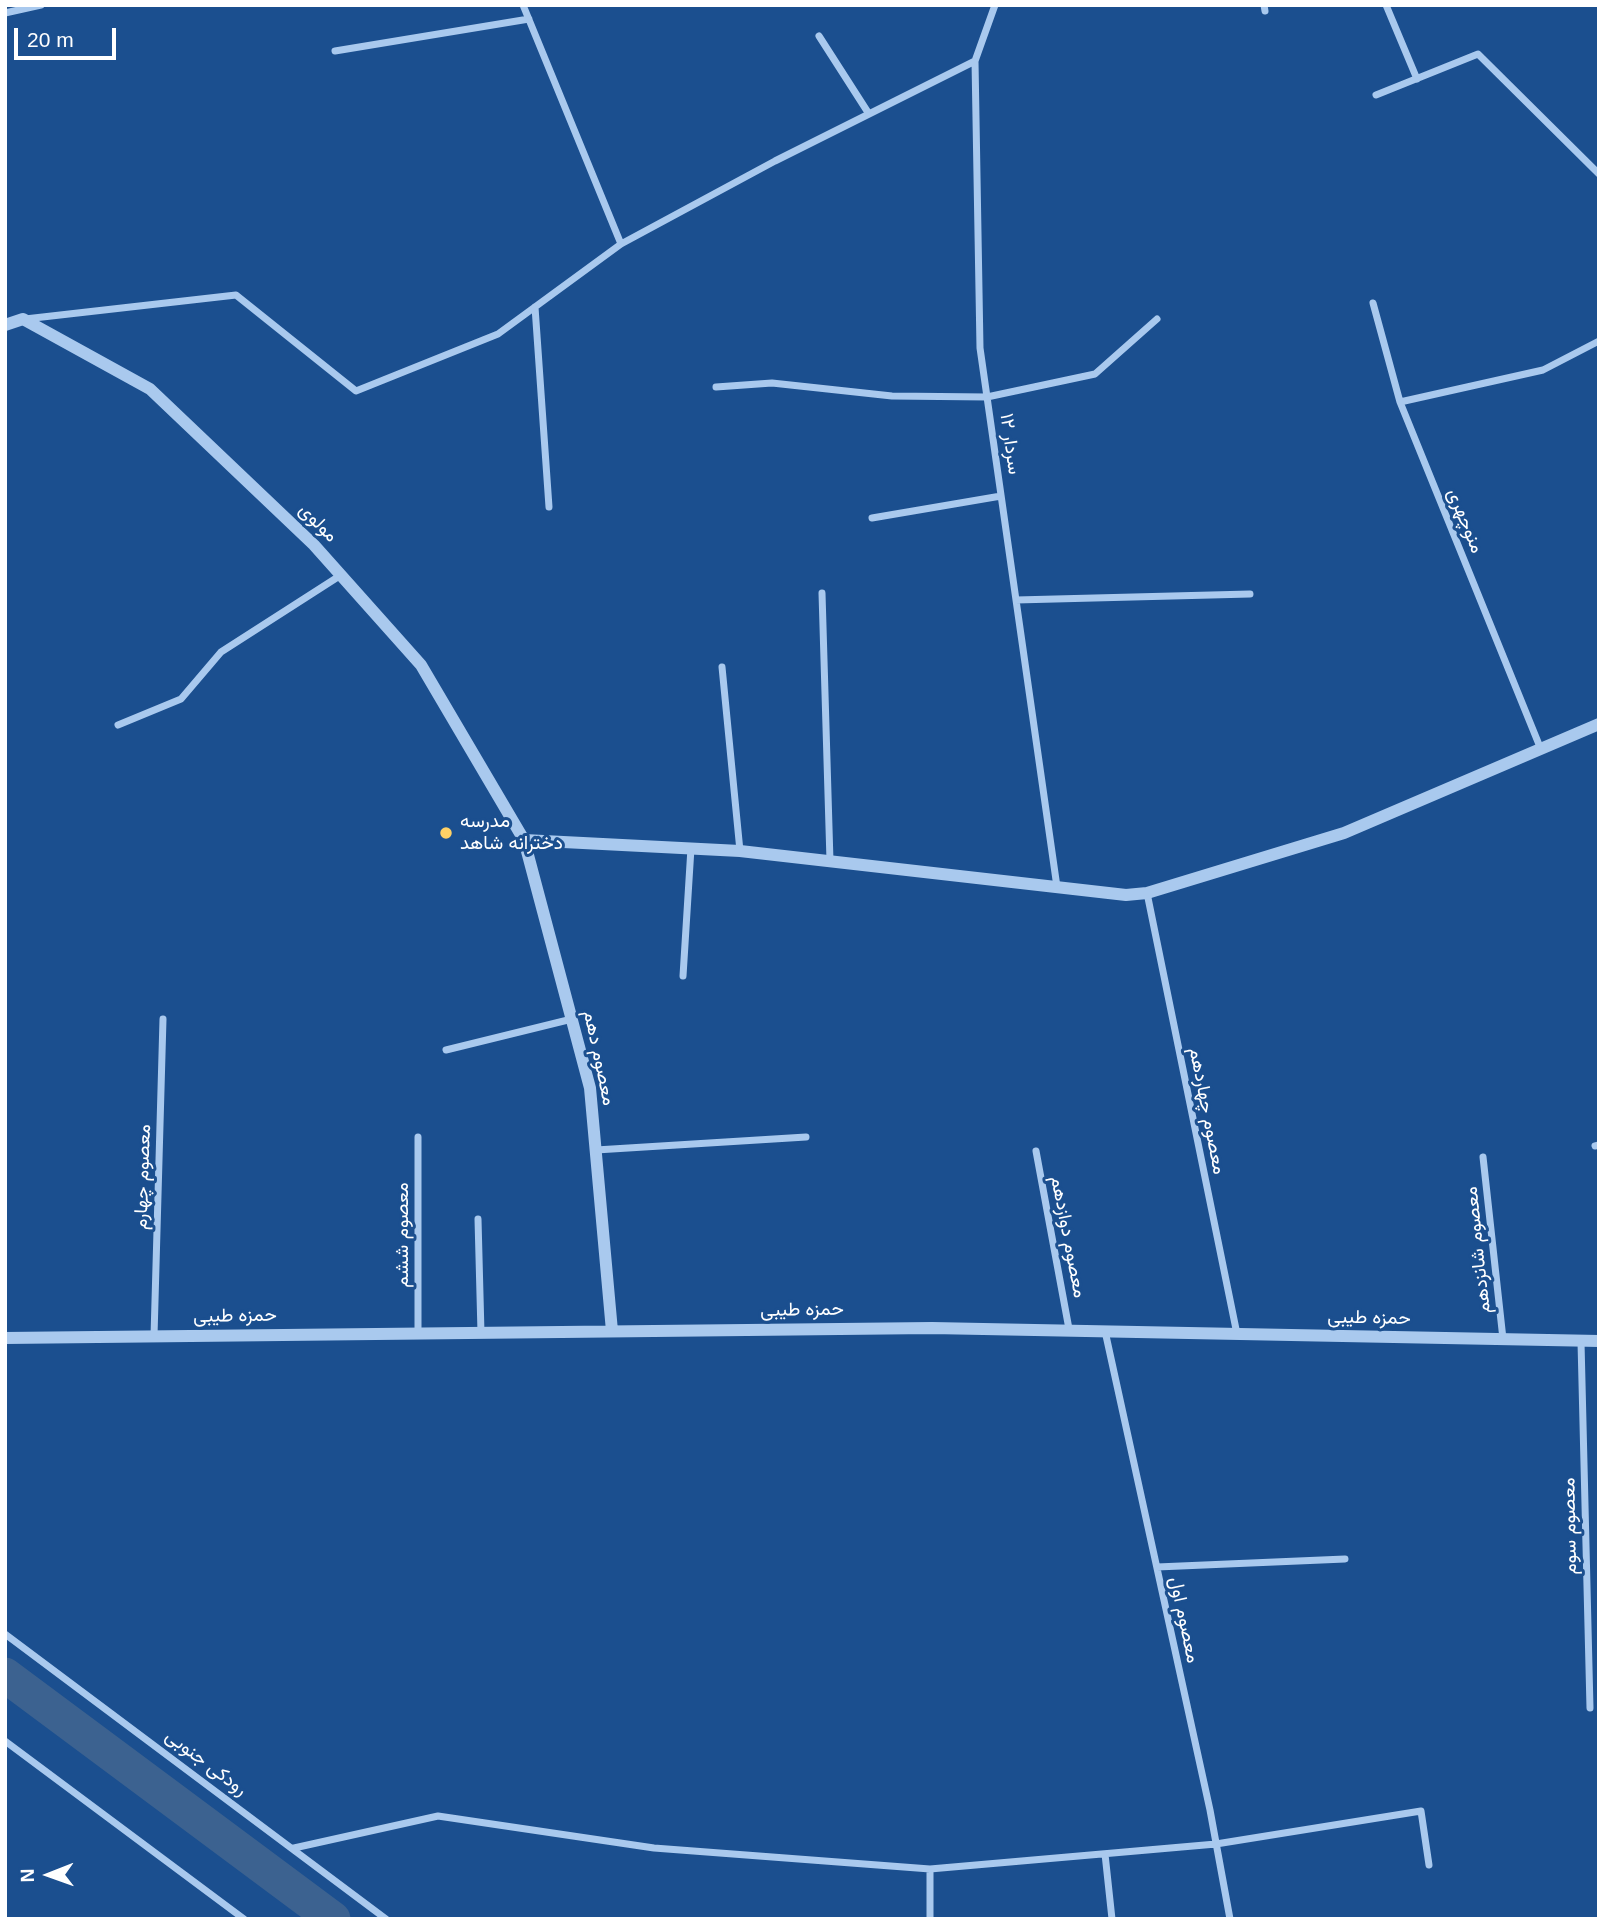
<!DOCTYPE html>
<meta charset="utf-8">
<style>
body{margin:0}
#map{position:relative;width:1604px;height:1924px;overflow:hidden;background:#1b4f8f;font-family:Arial,sans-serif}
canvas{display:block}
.frame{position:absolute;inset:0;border:7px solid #fff;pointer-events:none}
.north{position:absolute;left:14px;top:1840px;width:70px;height:70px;-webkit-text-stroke:5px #1b4f8f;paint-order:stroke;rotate:269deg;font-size:19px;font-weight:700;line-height:28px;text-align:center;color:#fff}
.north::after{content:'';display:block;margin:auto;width:24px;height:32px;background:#fff;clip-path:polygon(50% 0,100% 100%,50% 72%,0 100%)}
.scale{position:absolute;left:14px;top:28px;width:102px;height:32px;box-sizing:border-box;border:4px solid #fff;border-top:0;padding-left:9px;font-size:21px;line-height:24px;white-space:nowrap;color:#fff;-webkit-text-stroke:5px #1b4f8f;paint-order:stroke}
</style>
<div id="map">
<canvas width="1604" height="1924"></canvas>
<div class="frame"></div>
<div class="north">N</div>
<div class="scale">20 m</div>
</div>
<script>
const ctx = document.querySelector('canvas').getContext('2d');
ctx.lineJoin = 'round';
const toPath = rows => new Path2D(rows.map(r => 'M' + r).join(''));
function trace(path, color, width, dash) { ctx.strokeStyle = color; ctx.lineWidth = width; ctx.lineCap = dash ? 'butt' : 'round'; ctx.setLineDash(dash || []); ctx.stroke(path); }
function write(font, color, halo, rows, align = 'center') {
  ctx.font = font + ' Arial,Vazirmatn,sans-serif'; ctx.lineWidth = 6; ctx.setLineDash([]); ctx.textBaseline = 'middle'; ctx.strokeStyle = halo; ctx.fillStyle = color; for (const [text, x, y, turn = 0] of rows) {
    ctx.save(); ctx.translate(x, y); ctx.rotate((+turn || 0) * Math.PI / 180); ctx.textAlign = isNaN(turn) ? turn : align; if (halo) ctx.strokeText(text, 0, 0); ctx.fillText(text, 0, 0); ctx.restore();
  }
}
trace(toPath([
 [5,1675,333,1919]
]), '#3c6290', 35);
trace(toPath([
 [523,5,621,244],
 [995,5,975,61,980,348,1057,887],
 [1264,5,1265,11],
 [1386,5,1417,79],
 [5,13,41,5],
 [819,36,869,114],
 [335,51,529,19],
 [1376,95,1478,54,1599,174],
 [1373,303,1400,402,1540,747],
 [535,307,549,507],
 [25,319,236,295,356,391,498,334,621,244,775,161,975,61],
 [716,387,772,383,892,396,987,397,1095,374,1157,319],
 [1400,402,1543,370,1599,341],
 [872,518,1001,496],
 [822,593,830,861],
 [1016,600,1250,594],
 [722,667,740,851],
 [118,725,181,699,221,652,341,575],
 [1147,893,1237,1334],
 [683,976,691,848],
 [446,1050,572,1019],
 [418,1137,418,1333],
 [1595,1146,1599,1145],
 [596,1150,806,1137],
 [1036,1151,1069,1329],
 [1483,1157,1503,1339],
 [478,1219,481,1333],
 [1105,1331,1210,1810,1230,1919],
 [154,1336,163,1019],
 [1581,1342,1590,1708],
 [1157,1567,1345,1559],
 [5,1634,386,1919],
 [5,1741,244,1919],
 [294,1848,438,1816,654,1848,930,1869,1216,1844,1421,1811,1429,1865],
 [1105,1854,1112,1919],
 [930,1919,930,1869]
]), '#a9c9ee', 7);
trace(toPath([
 [5,325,23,319,150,389,314,545,421,665,524,840,590,1088,612,1331],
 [524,840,740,851,1126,895,1147,893,1344,833,1599,724],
 [5,1338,932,1328,1599,1341]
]), '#a9c9ee', 12);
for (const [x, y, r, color] of [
 [446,833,7,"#ffd166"]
]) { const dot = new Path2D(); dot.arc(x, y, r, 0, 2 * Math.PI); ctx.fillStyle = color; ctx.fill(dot); trace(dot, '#1b4f8f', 2.5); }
write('19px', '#fff', '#1b4f8f', [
 ["سردار ۱۲",1010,444,82],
 ["منوچهری",1465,521,68],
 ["مولوی",318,523,45],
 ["معصوم دهم",599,1058,78],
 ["معصوم چهاردهم",1207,1111,79],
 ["معصوم چهارم",143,1177,-88],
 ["معصوم ششم",403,1235,-90],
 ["معصوم دوازدهم",1068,1237,79],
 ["معصوم شانزدهم",1478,1250,-96],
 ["حمزه طیبی",802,1310,-1],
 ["حمزه طیبی",235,1316,-1],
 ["حمزه طیبی",1369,1318,1],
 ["معصوم سوم",1570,1526,-91],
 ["معصوم اول",1184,1620,78],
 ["رودکی جنوبی",206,1763,37]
]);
write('19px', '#fff', '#1b4f8f', [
 ["مدرسه",460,822],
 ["دخترانه شاهد",460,844]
], 'left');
</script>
